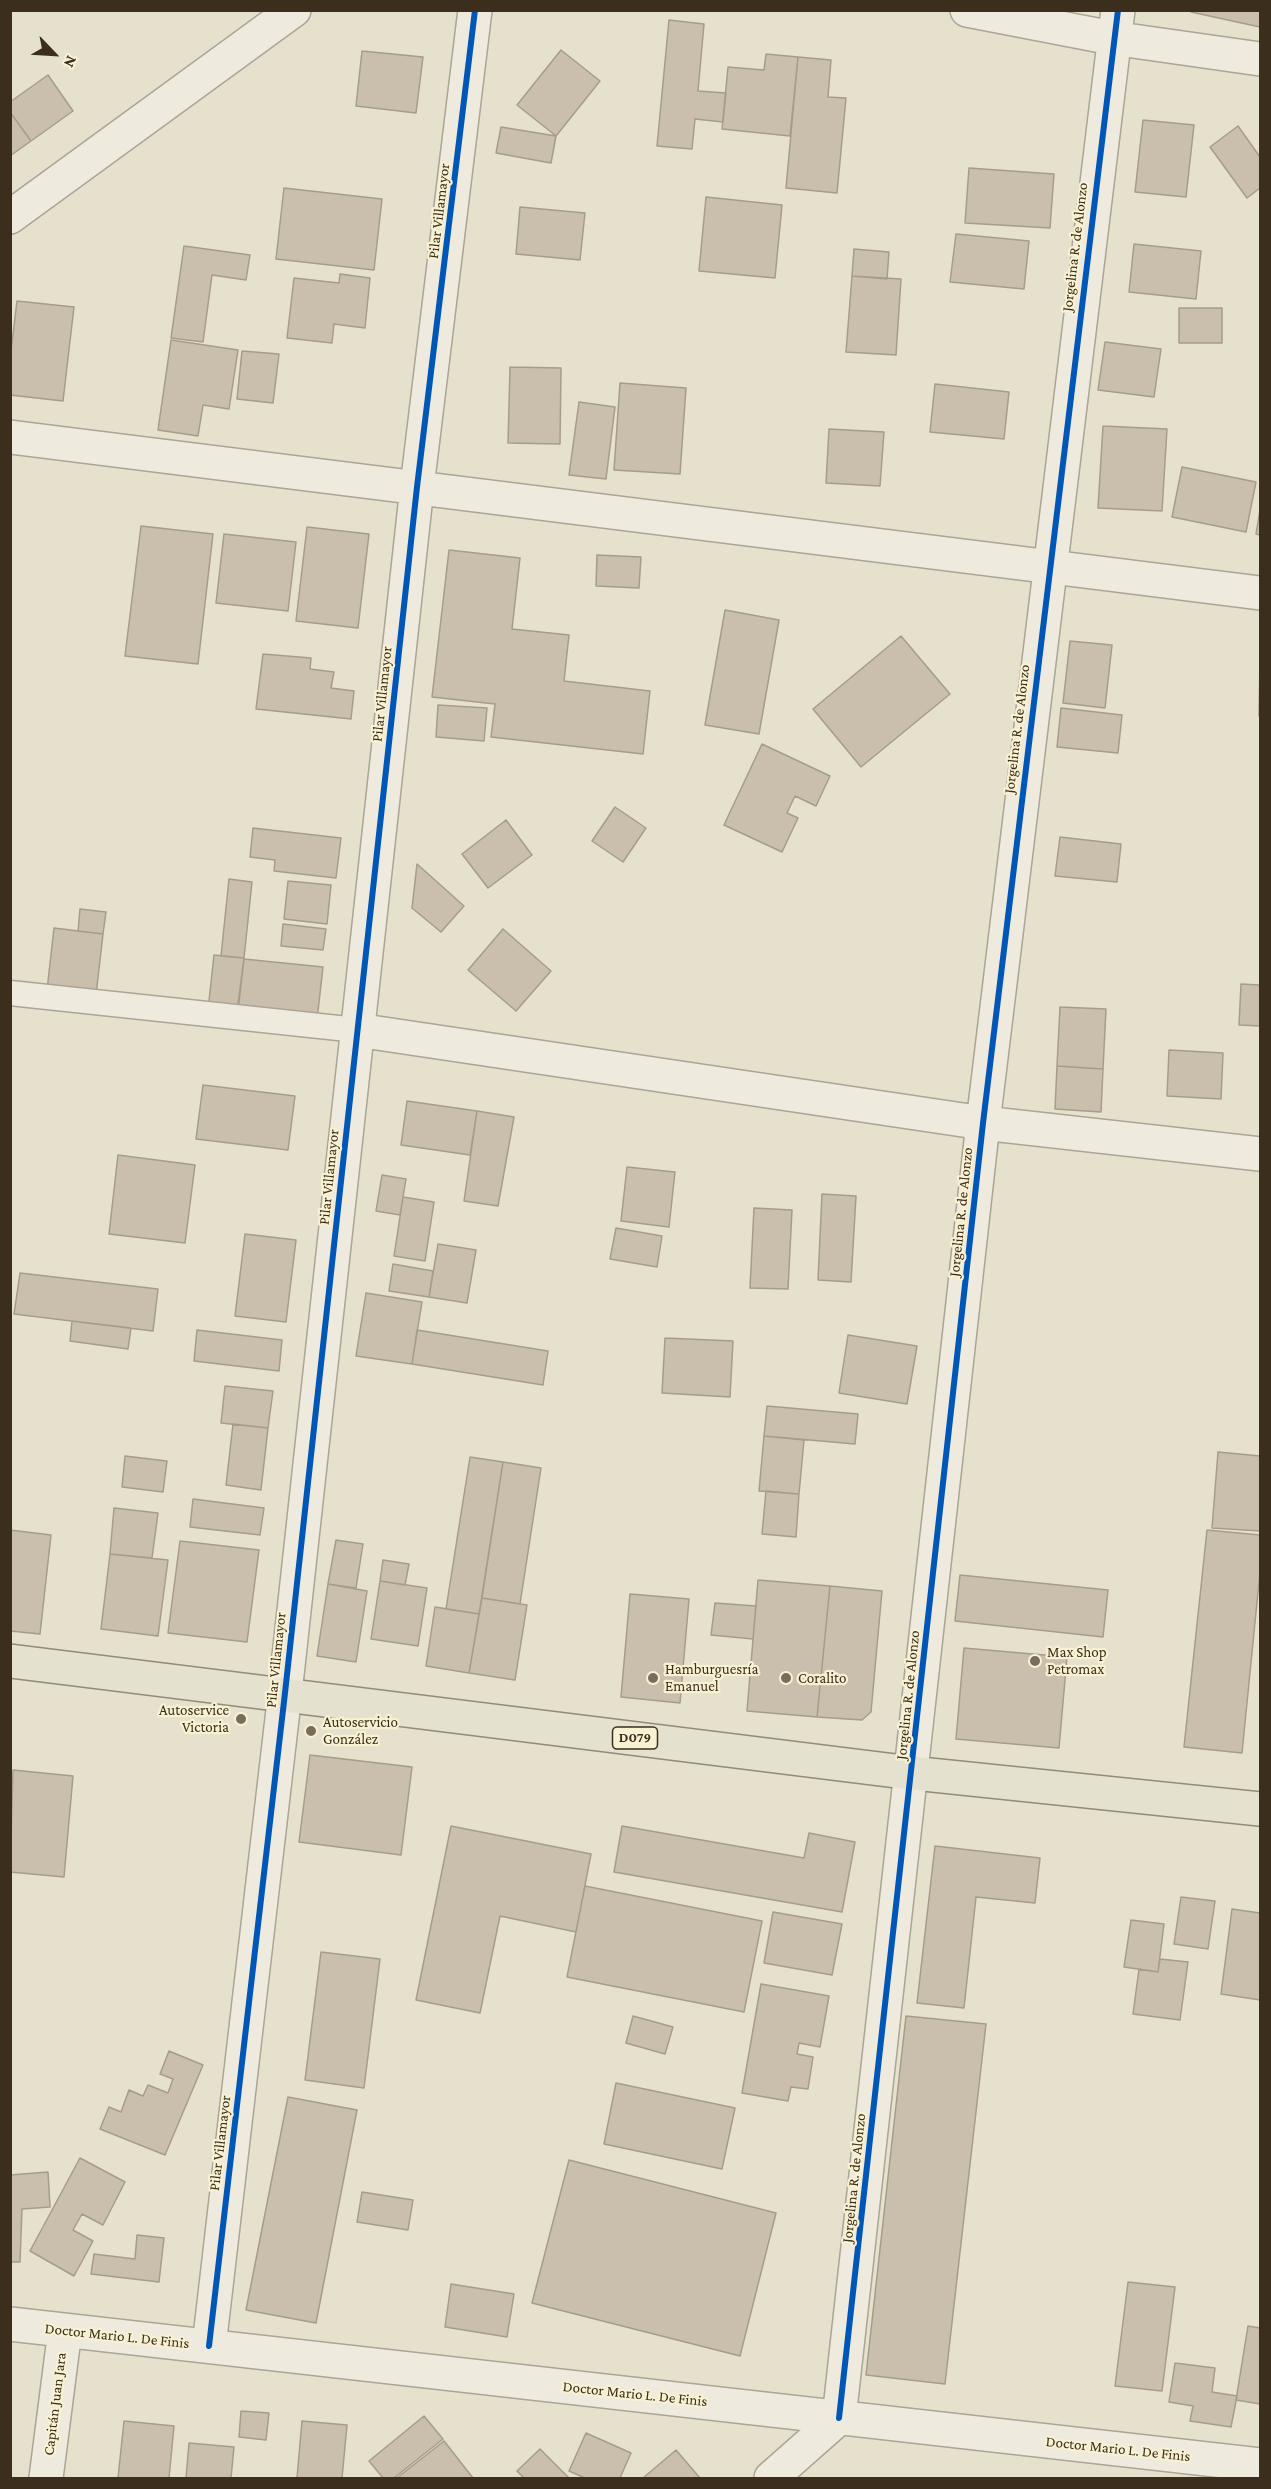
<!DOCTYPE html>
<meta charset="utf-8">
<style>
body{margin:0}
#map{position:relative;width:1271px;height:2489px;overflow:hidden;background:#e6e1cc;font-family:"Crimson Pro",serif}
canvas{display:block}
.frame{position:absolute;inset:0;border:12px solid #3b2e1d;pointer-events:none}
.north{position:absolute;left:24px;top:24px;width:60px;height:60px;-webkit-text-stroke:4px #f8f1d2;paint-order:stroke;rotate:115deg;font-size:16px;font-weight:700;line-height:24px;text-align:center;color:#3b2e1d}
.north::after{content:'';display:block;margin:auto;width:21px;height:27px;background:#3b2e1d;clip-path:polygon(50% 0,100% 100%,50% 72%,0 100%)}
</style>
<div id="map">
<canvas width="1271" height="2489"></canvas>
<div class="frame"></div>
<div class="north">N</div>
</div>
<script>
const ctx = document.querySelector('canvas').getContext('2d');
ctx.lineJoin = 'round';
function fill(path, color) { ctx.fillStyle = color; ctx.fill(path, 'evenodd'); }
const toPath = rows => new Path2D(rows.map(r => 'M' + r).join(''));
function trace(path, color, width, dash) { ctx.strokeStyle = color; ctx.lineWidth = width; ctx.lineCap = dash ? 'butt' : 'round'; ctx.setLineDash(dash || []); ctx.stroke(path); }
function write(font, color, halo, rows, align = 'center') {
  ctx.font = font + ' "Crimson Pro",serif'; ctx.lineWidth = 4.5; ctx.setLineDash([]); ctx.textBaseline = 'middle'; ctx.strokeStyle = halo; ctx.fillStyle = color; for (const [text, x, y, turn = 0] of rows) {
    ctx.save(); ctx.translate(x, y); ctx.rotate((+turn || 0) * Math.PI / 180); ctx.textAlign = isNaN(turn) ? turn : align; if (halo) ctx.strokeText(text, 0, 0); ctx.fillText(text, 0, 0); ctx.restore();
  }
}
const building = toPath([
 [1191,10,1260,10,1260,27,1191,12,1191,10],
 [669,20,704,24,698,91,726,93,723,122,695,119,692,149,657,146,669,20],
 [561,50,600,81,556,136,517,105,561,50],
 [362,51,423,57,416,113,356,106,362,51],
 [766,54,798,57,790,136,722,129,728,67,764,70,766,54],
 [798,57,831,60,828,97,846,98,837,193,786,188,798,57],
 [48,75,73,111,31,141,10,112,10,102,48,75],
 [10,112,31,141,10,156,10,112],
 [1143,120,1194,125,1186,197,1135,192,1143,120],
 [1238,126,1260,157,1260,188,1247,198,1210,147,1238,126],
 [501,127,556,136,551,163,496,153,501,127],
 [969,168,1054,174,1050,228,965,223,969,168],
 [284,188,382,199,374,270,276,259,284,188],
 [706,197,782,205,775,278,699,271,706,197],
 [520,207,585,213,580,260,516,254,520,207],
 [956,234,1029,241,1024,289,950,282,956,234],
 [1134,244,1201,251,1196,299,1129,292,1134,244],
 [184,246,250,255,246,280,212,275,203,342,171,338,184,246],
 [854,249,889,252,887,279,852,276,854,249],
 [340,274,370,278,365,328,334,324,332,343,287,338,294,278,339,283,340,274],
 [852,276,901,279,896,355,846,352,852,276],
 [17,301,74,307,63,401,10,395,10,359,17,301],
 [1179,308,1222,308,1222,343,1179,343,1179,308],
 [171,340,238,350,229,409,203,405,198,436,158,430,171,340],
 [1105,342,1161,349,1154,397,1098,390,1105,342],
 [242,351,279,354,273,403,237,399,242,351],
 [510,367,561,368,560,444,508,443,510,367],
 [620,383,686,388,680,474,614,470,620,383],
 [935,384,1009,392,1004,439,930,432,935,384],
 [579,402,615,407,606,479,569,475,579,402],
 [1103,426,1167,429,1162,511,1098,508,1103,426],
 [829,429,884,432,880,486,826,483,829,429],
 [1182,467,1256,482,1246,532,1172,517,1182,467],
 [1260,510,1260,535,1256,534,1260,510],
 [141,526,213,534,198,664,125,656,141,526],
 [307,527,369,534,358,628,296,621,307,527],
 [224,534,296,542,288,611,216,603,224,534],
 [449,550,520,558,512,629,569,635,564,681,650,691,643,754,491,737,495,704,432,697,449,550],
 [597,555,641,557,639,588,596,586,597,555],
 [725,610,779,620,759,734,705,725,725,610],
 [901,636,950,694,861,767,813,709,901,636],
 [1070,641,1112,645,1105,708,1063,703,1070,641],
 [263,654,311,658,310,669,334,672,331,688,354,691,351,719,256,709,263,654],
 [1260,661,1260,716,1259,716,1260,661],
 [438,705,487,708,484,741,436,737,438,705],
 [1061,708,1122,715,1118,753,1057,747,1061,708],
 [762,744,830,776,816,806,795,796,787,813,798,818,782,852,724,825,762,744],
 [615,807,646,828,623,862,592,841,615,807],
 [506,820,532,855,488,888,462,854,506,820],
 [253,828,341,838,336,878,274,871,275,860,250,857,253,828],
 [1060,837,1121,844,1117,882,1055,876,1060,837],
 [417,864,464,906,441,932,412,908,417,864],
 [229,879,252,882,244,958,221,956,229,879],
 [288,881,331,885,327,924,284,919,288,881],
 [80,909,106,912,103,934,78,931,80,909],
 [283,924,326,929,323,950,281,946,283,924],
 [54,928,103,934,96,995,47,990,54,928],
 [503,929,551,971,516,1011,468,970,503,929],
 [214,955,244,958,237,1012,208,1010,214,955],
 [244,959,323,967,317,1020,238,1011,244,959],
 [1241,984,1260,985,1260,1026,1239,1025,1241,984],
 [1060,1007,1106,1009,1103,1069,1057,1066,1060,1007],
 [1169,1050,1223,1053,1221,1099,1167,1096,1169,1050],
 [1057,1066,1103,1069,1101,1112,1055,1109,1057,1066],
 [203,1085,295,1096,288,1150,196,1139,203,1085],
 [407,1101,477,1111,470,1155,401,1145,407,1101],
 [477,1111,514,1117,498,1206,464,1201,477,1111],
 [118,1155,195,1165,185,1243,109,1234,118,1155],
 [627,1167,675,1172,669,1227,621,1221,627,1167],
 [382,1175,406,1179,400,1215,376,1211,382,1175],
 [822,1194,856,1196,851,1282,818,1280,822,1194],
 [403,1197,434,1202,425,1261,394,1256,403,1197],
 [754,1208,792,1210,788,1289,750,1288,754,1208],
 [616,1228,662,1236,657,1267,610,1259,616,1228],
 [245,1234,296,1240,286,1322,235,1316,245,1234],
 [438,1244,476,1250,467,1303,429,1297,438,1244],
 [393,1264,433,1271,429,1297,389,1291,393,1264],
 [20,1273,158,1289,153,1331,14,1314,20,1273],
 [366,1293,422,1302,412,1364,356,1356,366,1293],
 [72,1321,131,1328,128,1349,70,1341,72,1321],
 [197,1330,282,1340,279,1371,194,1361,197,1330],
 [417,1330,548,1351,543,1385,412,1364,417,1330],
 [848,1335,917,1346,907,1404,839,1393,848,1335],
 [665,1338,733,1341,730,1397,662,1393,665,1338],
 [225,1386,273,1391,268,1428,221,1423,225,1386],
 [767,1406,858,1414,855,1444,764,1436,767,1406],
 [233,1424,268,1428,261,1490,226,1485,233,1424],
 [764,1436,804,1440,799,1494,759,1491,764,1436],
 [1218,1452,1260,1456,1260,1531,1212,1528,1218,1452],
 [125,1456,167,1461,163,1492,122,1487,125,1456],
 [470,1457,503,1462,479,1614,446,1609,470,1457],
 [503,1462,541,1468,520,1604,482,1598,503,1462],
 [766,1491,799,1494,796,1537,762,1534,766,1491],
 [193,1499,264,1508,260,1535,190,1527,193,1499],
 [114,1508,158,1513,152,1558,110,1554,114,1508],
 [10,1530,51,1535,40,1634,10,1631,10,1530],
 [1207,1530,1260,1535,1260,1572,1242,1753,1184,1747,1207,1530],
 [336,1540,363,1544,356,1588,328,1584,336,1540],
 [180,1541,259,1550,247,1642,168,1633,180,1541],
 [110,1554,168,1560,158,1636,101,1629,110,1554],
 [383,1560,409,1564,405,1585,380,1581,383,1560],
 [960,1575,1108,1590,1103,1637,955,1621,960,1575],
 [758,1580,830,1586,817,1717,747,1711,758,1580],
 [380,1581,427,1588,418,1646,371,1639,380,1581],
 [328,1584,367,1591,356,1662,317,1656,328,1584],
 [830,1586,882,1591,871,1712,862,1720,817,1717,830,1586],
 [630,1594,689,1599,680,1703,621,1697,630,1594],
 [482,1598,527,1605,515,1680,469,1673,482,1598],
 [715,1603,756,1606,753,1639,711,1635,715,1603],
 [435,1607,479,1614,469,1673,426,1666,435,1607],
 [964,1648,1067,1657,1059,1748,956,1739,964,1648],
 [310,1755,412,1767,401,1855,299,1842,310,1755],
 [13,1770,73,1776,64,1877,10,1872,13,1770],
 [451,1826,591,1854,576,1932,500,1916,480,2013,416,2000,451,1826],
 [622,1826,804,1858,809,1833,855,1842,842,1912,614,1872,622,1826],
 [935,1846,1040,1858,1035,1903,976,1897,964,2008,917,2003,935,1846],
 [585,1886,762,1921,744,2012,567,1977,585,1886],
 [1181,1897,1215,1901,1208,1949,1174,1944,1181,1897],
 [1232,1909,1260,1913,1260,2000,1221,1994,1232,1909],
 [773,1912,842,1924,832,1975,764,1963,773,1912],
 [1131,1920,1164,1924,1158,1972,1124,1967,1131,1920],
 [321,1952,380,1959,364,2088,305,2080,321,1952],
 [1160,1959,1188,1962,1180,2020,1133,2014,1139,1969,1158,1972,1160,1959],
 [761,1984,829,1996,820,2047,799,2043,797,2054,813,2057,808,2089,791,2087,788,2101,742,2093,761,1984],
 [633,2016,673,2027,665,2054,626,2043,633,2016],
 [906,2016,986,2024,945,2384,866,2375,906,2016],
 [169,2051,203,2065,165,2155,100,2129,109,2107,121,2112,129,2090,143,2096,148,2085,168,2093,173,2079,160,2074,169,2051],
 [616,2083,735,2108,722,2169,604,2144,616,2083],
 [288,2097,357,2110,316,2323,246,2310,288,2097],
 [80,2158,125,2182,103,2225,82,2214,73,2230,93,2241,74,2276,30,2251,80,2158],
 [569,2160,776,2213,740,2356,532,2303,569,2160],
 [48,2172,50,2207,22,2209,20,2262,10,2262,10,2175,48,2172],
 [362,2192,413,2200,408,2230,357,2222,362,2192],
 [137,2235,164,2238,159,2282,91,2274,94,2254,135,2259,137,2235],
 [1128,2282,1175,2287,1162,2391,1115,2386,1128,2282],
 [451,2284,514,2294,507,2337,445,2327,451,2284],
 [1248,2326,1260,2328,1260,2404,1236,2400,1248,2326],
 [1175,2363,1215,2368,1212,2392,1237,2396,1231,2427,1190,2421,1193,2406,1169,2402,1175,2363],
 [241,2411,269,2413,266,2440,239,2437,241,2411],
 [424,2416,443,2439,394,2478,383,2478,369,2461,424,2416],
 [124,2421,174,2426,169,2478,118,2478,124,2421],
 [302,2421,347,2425,342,2478,297,2478,302,2421],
 [586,2433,631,2453,620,2478,585,2478,569,2471,586,2433],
 [444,2441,473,2478,397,2478,444,2441],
 [189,2443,234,2447,231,2478,186,2478,189,2443],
 [540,2449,569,2478,524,2478,517,2471,540,2449],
 [676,2450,700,2478,643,2478,676,2450]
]);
fill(building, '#cabfad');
trace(building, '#a79c8b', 1.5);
const lane = toPath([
 [10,993,357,1030]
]);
const street = toPath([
 [967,10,1112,38,1260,59],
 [10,217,294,10],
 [10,437,1260,593],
 [357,1030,983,1123,1260,1154],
 [10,2324,1260,2465],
 [209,2346,285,1693,417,487,475,10],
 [839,2418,983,1123,1118,10],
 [46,2478,65,2330],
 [771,2478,839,2418]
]);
const primary = toPath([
 [10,1661,912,1773,1260,1809]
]);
trace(lane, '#aba596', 27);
trace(street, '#aba596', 36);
trace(primary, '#918b7c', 36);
trace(lane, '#eeeade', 24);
trace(street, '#eeeade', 33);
trace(primary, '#e5e1cf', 33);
trace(toPath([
 [209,2346,285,1693,417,487,475,10],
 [839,2418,983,1123,1118,10]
]), '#0057b8', 6);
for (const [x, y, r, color] of [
 [1035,1661,6,"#776d5a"],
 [653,1678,6,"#776d5a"],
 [786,1678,6,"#776d5a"],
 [241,1719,6,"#776d5a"],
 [311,1731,6,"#776d5a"]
]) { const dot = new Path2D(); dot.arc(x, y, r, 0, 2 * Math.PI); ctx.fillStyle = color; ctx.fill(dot); trace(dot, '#f8f1d2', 2); }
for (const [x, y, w] of [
 [635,1738,45]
]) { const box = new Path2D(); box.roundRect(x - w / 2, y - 11, w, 22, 4.5); ctx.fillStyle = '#f8f1d2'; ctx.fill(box); trace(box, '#3b2e1d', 1.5); }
write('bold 14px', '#3b2e1d', null, [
 ["D079",635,1738]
]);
write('15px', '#3b2e1d', '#f8f1d2', [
 ["Pilar Villamayor",439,211,-83],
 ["Jorgelina R. de Alonzo",1075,247,-83],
 ["Pilar Villamayor",382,694,-84],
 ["Jorgelina R. de Alonzo",1017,729,-83],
 ["Pilar Villamayor",329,1177,-84],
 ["Jorgelina R. de Alonzo",961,1212,-84],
 ["Pilar Villamayor",276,1660,-84],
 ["Jorgelina R. de Alonzo",908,1695,-84],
 ["Pilar Villamayor",220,2143,-83],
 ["Jorgelina R. de Alonzo",854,2178,-84],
 ["Doctor Mario L. De Finis",117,2336,6],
 ["Doctor Mario L. De Finis",635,2394,6],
 ["Capitán Juan Jara",55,2404,-83],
 ["Doctor Mario L. De Finis",1118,2449,6]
]);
write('15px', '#3b2e1d', '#f8f1d2', [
 ["Max Shop",1047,1652],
 ["Petromax",1047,1669],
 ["Hamburguesría",665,1669],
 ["Emanuel",665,1686],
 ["Coralito",798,1678],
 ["Autoservice",229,1710,"right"],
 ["Victoria",229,1727,"right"],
 ["Autoservicio",323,1722],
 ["González",323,1739]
], 'left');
</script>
